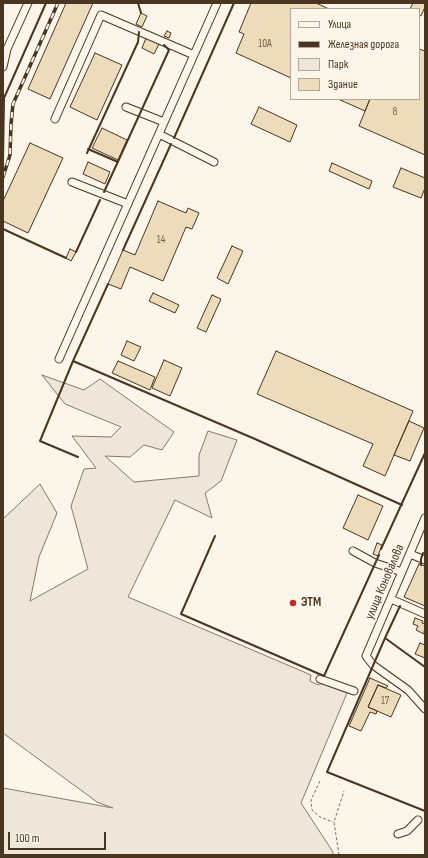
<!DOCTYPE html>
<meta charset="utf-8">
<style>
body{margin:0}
#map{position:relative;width:428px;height:858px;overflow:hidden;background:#fbf6e9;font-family:"Sofia Sans Condensed",sans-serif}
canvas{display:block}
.frame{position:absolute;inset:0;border:4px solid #4a3520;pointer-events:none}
.legend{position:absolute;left:290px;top:8px;width:130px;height:92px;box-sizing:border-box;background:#fbf6e9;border:1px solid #b4a999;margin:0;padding:5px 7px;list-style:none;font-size:12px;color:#4a3520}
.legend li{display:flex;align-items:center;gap:8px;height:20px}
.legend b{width:20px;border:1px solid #b4a999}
.scale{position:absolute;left:8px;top:832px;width:98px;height:18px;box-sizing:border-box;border:2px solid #4a3520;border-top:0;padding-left:5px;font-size:12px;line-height:14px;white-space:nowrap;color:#4a3520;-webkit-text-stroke:3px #fbf6e9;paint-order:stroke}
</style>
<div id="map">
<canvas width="428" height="858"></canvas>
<div class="frame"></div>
<ul class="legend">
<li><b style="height:5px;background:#fbf6e9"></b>Улица</li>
<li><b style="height:5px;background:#4a3520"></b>Железная дорога</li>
<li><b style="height:11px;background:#ede6d9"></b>Парк</li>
<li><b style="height:11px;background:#ecdcbc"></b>Здание</li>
</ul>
<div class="scale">100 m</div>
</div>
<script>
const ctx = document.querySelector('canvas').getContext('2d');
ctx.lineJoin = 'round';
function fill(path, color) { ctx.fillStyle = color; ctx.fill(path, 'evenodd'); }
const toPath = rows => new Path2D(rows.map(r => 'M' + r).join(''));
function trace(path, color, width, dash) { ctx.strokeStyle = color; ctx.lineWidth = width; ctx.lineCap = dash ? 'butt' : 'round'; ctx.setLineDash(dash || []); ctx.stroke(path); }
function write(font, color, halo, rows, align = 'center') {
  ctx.font = font + ' "Sofia Sans Condensed",sans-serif'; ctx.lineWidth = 3; ctx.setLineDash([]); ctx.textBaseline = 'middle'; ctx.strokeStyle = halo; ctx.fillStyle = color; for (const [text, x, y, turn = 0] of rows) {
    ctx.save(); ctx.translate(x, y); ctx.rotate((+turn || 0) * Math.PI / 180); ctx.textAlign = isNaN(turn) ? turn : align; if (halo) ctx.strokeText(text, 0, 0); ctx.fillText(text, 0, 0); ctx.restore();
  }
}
const green = toPath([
 [42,375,84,390,100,379,174,432,162,450,144,445,130,457,105,456,134,482,199,476,199,455,208,431,237,440,221,481,205,493,212,518,175,500,128,597,311,675,310,681,318,685,322,683,347,693,301,803,333,852,333,855,3,855,3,788,113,808,97,802,3,733,3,519,40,484,57,513,39,557,30,601,88,569,71,506,84,469,96,468,72,436,111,437,121,427,65,404,42,375]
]);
fill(green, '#ede6d9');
trace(green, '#887966', 1);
const building = toPath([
 [66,3,93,3,50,99,28,89,66,3],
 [251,3,316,3,329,9,291,9,291,78,236,53,244,34,239,32,251,3],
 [413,3,425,3,425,7,421,16,419,15,419,9,410,9,413,3],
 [141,13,147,16,142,27,136,24,141,13],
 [167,31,171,33,169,38,164,36,167,31],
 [146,38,159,44,154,54,142,48,146,38],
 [419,49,425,51,425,155,359,126,370,99,419,99,419,49],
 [95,53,122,65,97,120,70,107,95,53],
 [338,99,370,99,365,111,338,99],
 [259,107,297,125,290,142,251,124,259,107],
 [102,128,127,140,118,160,92,148,102,128],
 [30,143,63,158,28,233,3,221,3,201,30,143],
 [88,162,110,172,105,184,83,174,88,162],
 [332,163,372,181,369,189,329,171,332,163],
 [401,168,425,178,425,188,421,198,393,187,401,168],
 [158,201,186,213,188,208,199,213,192,229,186,227,163,281,130,267,121,289,108,284,123,250,135,255,158,201],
 [232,246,243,251,228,284,217,278,232,246],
 [70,249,76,252,71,261,66,258,70,249],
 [153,293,179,305,175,313,149,301,153,293],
 [212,295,221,299,206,332,197,328,212,295],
 [127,341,141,347,134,361,121,355,127,341],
 [276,351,413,411,385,476,363,466,373,444,257,394,276,351],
 [164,360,182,368,170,396,152,388,164,360],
 [118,361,155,377,150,390,112,373,118,361],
 [409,421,424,428,410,461,394,455,409,421],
 [358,495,383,506,368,540,343,528,358,495],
 [377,543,382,545,378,556,373,554,377,543],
 [419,564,425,566,425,606,404,597,419,564],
 [415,618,423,621,422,623,425,624,424,634,416,630,418,626,413,624,415,618],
 [420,643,425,645,425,658,415,654,420,643],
 [370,678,388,686,386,688,378,685,368,707,377,711,376,714,370,712,361,731,349,726,370,678],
 [378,685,401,695,391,717,368,707,378,685]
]);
fill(building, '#ecdcbc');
trace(building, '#4a3520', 1);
const minor = toPath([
 [3,67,7,49,28,3],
 [126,107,164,122],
 [55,119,101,15,194,55],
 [159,134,214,162],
 [72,182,128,204],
 [59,359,217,3],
 [425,518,366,656,373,665,408,690,425,709],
 [353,551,375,563,402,572],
 [410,554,425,560],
 [391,599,425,614],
 [320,679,354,691],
 [398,834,407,831,418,820]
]);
trace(minor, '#4a3520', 9);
trace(toPath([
 [320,781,311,800,312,810,320,817,333,822],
 [339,855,334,822,344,791]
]), '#7f6f5c', 1, [3, 2]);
trace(minor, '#fbf6e9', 7);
const rail = toPath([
 [3,177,10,155,11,124,13,104,58,3]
]);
trace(rail, '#4a3520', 3.5);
trace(rail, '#fbf6e9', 2, [6]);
trace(toPath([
 [138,3,141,13],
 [174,138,234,3],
 [88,149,118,162],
 [87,153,138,42,139,32],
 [3,162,4,98,46,3],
 [104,192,169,50,164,45],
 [3,229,66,258],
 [123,250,171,144],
 [76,252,100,200],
 [108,284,73,361,255,439,402,505],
 [73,361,40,441,78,457],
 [215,536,181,614,324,676,379,555],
 [381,549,425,453],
 [421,565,421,559,423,553],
 [400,606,385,638,425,667],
 [385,638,327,772,425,811]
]), '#4a3520', 2);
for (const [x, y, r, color] of [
 [293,603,4,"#c62828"]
]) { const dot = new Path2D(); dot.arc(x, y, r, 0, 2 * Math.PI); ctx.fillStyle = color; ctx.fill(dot); trace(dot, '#fbf6e9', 1.5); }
write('11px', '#725f47', null, [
 ["10А",265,44],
 ["8",395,112],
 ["14",161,240],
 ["17",385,701]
]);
write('13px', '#4a3520', '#fbf6e9', [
 ["улица Коновалова",385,582,-67]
]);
write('bold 13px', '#4a3520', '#fbf6e9', [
 ["ЭТМ",301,603]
], 'left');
</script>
